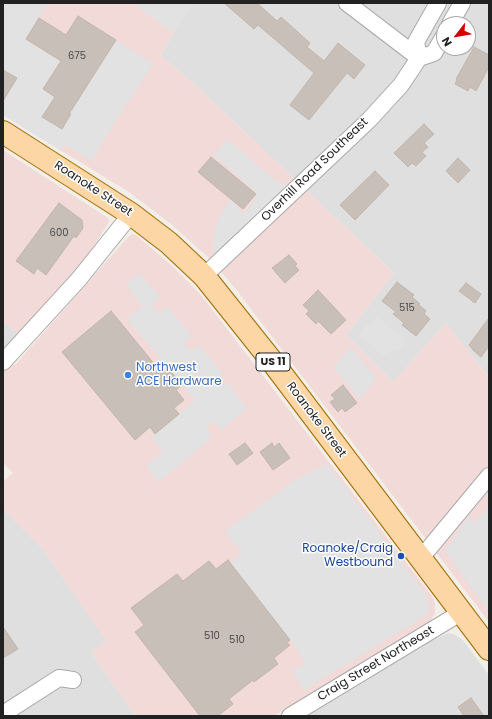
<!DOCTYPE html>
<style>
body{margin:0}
#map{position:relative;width:492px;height:719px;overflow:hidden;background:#f2efe9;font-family:Poppins,sans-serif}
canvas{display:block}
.frame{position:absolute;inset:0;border:4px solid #222;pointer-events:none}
.north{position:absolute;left:436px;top:16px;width:40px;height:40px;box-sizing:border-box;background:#fff;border:1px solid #a7a7a7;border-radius:50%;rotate:239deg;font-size:11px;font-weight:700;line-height:16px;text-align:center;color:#222}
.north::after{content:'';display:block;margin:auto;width:14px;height:18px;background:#d40000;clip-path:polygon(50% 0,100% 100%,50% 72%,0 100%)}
</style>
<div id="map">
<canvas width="492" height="719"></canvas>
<div class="frame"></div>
<div class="north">N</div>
</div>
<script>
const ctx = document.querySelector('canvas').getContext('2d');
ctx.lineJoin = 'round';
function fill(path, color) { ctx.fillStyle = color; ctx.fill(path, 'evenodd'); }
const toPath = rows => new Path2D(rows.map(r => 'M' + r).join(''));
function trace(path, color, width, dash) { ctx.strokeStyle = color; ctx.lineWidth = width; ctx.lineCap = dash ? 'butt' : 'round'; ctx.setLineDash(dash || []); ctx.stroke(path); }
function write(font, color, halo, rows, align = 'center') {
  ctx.font = font + ' Poppins,sans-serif'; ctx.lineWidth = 3; ctx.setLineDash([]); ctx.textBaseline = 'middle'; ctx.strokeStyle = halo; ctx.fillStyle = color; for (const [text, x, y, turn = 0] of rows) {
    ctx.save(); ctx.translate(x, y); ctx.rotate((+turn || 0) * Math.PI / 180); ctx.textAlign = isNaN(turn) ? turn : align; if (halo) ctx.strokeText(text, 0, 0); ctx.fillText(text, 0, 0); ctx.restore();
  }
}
fill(toPath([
 [133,3,489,3,489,377,446,323,393,382,346,335,394,273,195,85,160,55,174,33],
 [444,24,468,24,468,48,444,48],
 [3,322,19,334,3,352],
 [3,509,43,549,107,641,91,652,135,716,3,716],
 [448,633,453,634,462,639,489,675,489,716,305,716,428,642]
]), '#e0dfdf');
fill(toPath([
 [3,3,133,3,174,33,160,55,195,85,394,273,346,335,393,382,446,323,489,377,489,622,235,288,208,257,171,224,129,192,3,115],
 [3,150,108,218,109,222,90,252,68,281,19,334,3,322],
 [133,234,136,235,171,265,201,295,431,595,435,603,435,613,433,617,430,621,420,629,313,695,273,716,135,716,91,652,106,641,43,549,3,509,3,482,13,473,3,463,3,372,12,362,15,365,128,237]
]), '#f2dad9');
fill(toPath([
 [3,3,49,3,38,18,63,62,44,89,57,98,43,117,62,129,71,115,69,114,116,40,153,64,106,136,92,161,65,145,61,151,3,115,3,94,6,95,17,78,4,70,3,72],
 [133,3,195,3,174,33],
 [228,139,253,162,274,179,282,184,290,185,215,255,213,249,214,234,220,215,230,199,237,205,236,207,243,212,246,210,247,211,251,206,250,204,257,197,245,185,246,183,213,155],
 [139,273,160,297,153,303,153,306,158,312,161,312,167,306,192,336,185,341,185,344,190,350,193,350,199,345,223,374,216,381,217,384,220,386,229,384,247,408,222,430,215,422,212,422,206,428,207,430,212,438,158,482,146,466,163,452,151,437,195,400,127,319,142,306,126,285],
 [377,316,406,340,400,349,382,355,358,335,367,323,370,325],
 [351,347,376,378,360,400,333,367],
 [327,464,428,597,425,599,430,607,426,615,420,619,304,690,293,671,305,663,293,643,230,563,242,554,225,531,296,479],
 [489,507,489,612,445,551,468,517,475,523]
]), '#e2e2e2');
const building = toPath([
 [224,3,257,3,277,21,281,17,310,43,307,47,324,61,338,43,365,65,354,79,347,73,309,120,290,105,314,73,258,25,254,29,224,3],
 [78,16,116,40,69,114,71,114,62,129,42,117,55,97,43,89,61,61,26,39,39,18,66,35,78,16],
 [474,47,489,55,489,67,476,91,470,87,468,91,455,84,457,80,456,79,474,47],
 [3,70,17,78,3,101,3,70],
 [424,124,434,134,424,143,428,147,422,152,426,156,416,166,412,163,408,167,394,153,424,124],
 [211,157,256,194,243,209,198,172,211,157],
 [458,158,470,170,458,183,446,171,458,158],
 [375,171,389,185,355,220,340,205,375,171],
 [59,203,82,220,83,228,76,238,74,236,46,275,37,268,34,274,16,261,59,203],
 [289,255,297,264,295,266,299,270,285,283,272,268,289,255],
 [397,282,414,295,412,297,420,304,419,305,426,311,424,314,430,319,416,336,402,325,404,323,393,314,396,312,382,301,397,282],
 [466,283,481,294,475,303,459,291,466,283],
 [318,290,346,320,331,334,318,321,316,324,306,314,309,311,303,305,318,290],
 [111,311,156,366,162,361,182,385,176,390,184,400,174,408,179,414,155,434,150,427,135,440,62,352,111,311],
 [489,318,489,346,481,357,474,351,469,345,489,318],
 [343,385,357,403,345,412,342,408,338,412,330,402,335,399,331,395,343,385],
 [245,443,253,453,237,465,229,454,245,443],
 [272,443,274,447,279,443,290,458,273,470,260,452,272,443],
 [228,560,290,640,287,643,290,645,274,658,278,664,254,682,253,680,229,699,233,704,218,716,200,716,135,632,144,625,131,608,177,574,183,581,209,561,216,569,228,560],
 [3,627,18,649,3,658,3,627],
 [471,698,484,716,464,716,458,707,471,698]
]);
fill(building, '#c7bfb8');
trace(building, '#c4b6ab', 1);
const street = toPath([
 [347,3,419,58],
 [450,24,462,3],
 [419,58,416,42,438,3],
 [204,276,369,120,401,85,419,58,434,53,444,36],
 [3,362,79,279,131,214],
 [421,558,489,476],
 [3,714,59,678,73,680],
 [290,716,462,612]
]);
const primary = toPath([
 [3,132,131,214,169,243,204,276,271,360,489,649]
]);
trace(street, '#a9a9a9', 18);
trace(primary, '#a06b00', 24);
trace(street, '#fff', 16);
trace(primary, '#fcd6a4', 22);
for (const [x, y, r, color] of [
 [128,375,4,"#3f7fe0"],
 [401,556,4,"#1a4fb4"]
]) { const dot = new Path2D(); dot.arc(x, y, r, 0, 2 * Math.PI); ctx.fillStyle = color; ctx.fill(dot); trace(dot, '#fff', 1.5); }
write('10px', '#4b4948', null, [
 ["675",77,56],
 ["600",59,233],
 ["515",407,308],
 ["510",212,636],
 ["510",237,640]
]);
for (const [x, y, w] of [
 [273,362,34]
]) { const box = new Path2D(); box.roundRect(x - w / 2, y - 9, w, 18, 3); ctx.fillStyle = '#fff'; ctx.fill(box); trace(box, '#222', 1); }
write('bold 11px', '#222', null, [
 ["US 11",273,362]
]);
write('12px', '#222', '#fff', [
 ["Overhill Road Southeast",315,170,-44],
 ["Roanoke Street",93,189,33],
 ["Roanoke Street",316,420,53],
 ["Craig Street Northeast",376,664,-31]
]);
write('12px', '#366cbe', '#fff', [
 ["Northwest",136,368],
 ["ACE Hardware",136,382]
], 'left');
write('12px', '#164399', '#fff', [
 ["Roanoke/Craig",393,549],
 ["Westbound",393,563]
], 'right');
</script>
